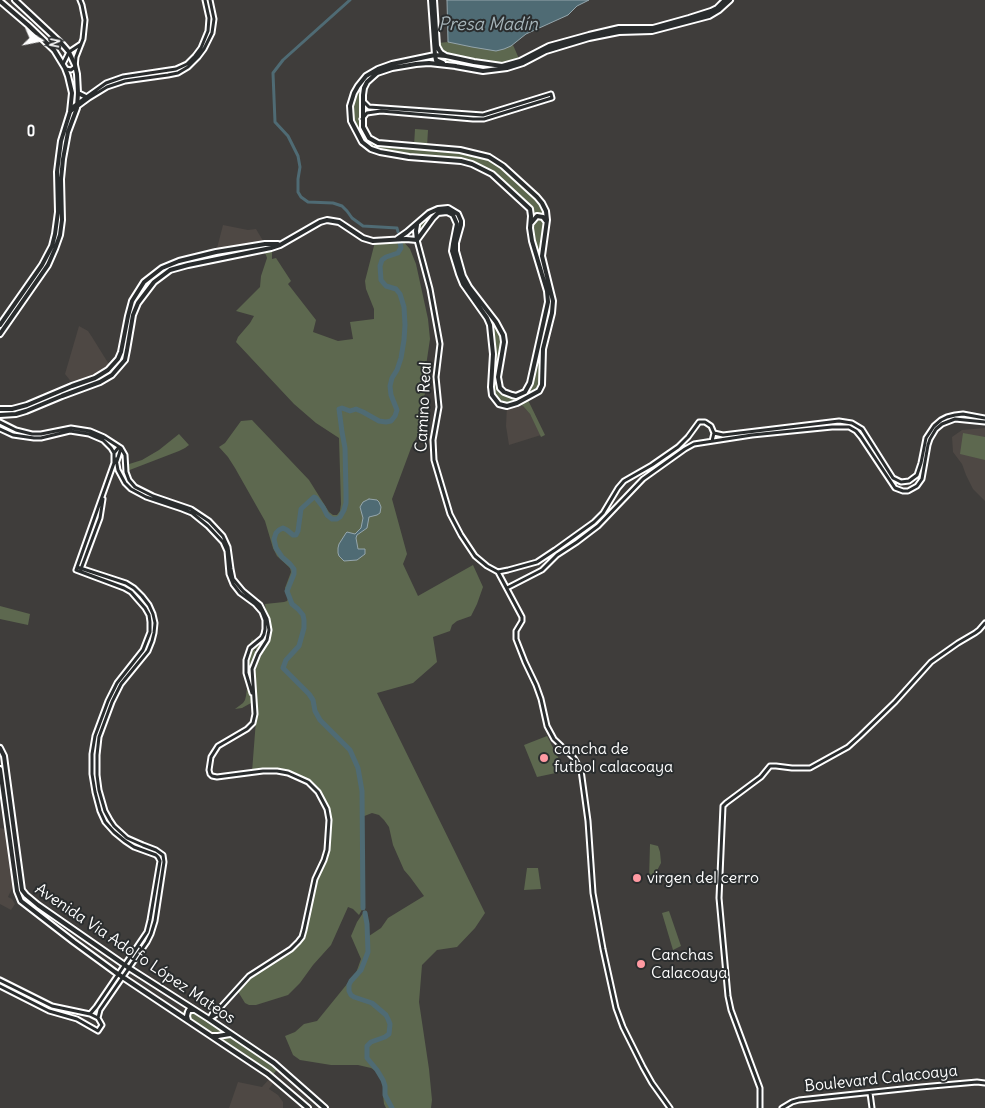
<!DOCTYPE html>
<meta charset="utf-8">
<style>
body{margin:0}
#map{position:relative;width:985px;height:1108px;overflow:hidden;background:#3f3d3b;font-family:Delius,sans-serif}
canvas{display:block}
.north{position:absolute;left:15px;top:15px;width:50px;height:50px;-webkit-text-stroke:4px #2a2d2e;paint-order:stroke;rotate:101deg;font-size:14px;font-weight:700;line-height:20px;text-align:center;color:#fff}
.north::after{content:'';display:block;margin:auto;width:18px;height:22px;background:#fff;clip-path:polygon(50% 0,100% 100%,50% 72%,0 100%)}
</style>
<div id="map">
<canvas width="985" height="1108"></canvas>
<div class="north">N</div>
</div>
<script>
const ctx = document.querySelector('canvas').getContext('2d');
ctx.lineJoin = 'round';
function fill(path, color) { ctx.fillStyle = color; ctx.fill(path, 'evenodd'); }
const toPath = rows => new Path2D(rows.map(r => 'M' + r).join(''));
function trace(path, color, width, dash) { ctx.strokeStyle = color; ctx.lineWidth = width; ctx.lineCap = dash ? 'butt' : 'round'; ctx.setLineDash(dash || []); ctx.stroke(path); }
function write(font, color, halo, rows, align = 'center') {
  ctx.font = font + ' Delius,sans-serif'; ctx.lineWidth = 4; ctx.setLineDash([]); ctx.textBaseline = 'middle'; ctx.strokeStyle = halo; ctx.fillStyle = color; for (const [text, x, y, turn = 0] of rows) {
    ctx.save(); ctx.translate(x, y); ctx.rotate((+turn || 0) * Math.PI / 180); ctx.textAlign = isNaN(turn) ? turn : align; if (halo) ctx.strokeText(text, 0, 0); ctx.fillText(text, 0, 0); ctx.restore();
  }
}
fill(toPath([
 [223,225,248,230,256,229,265,244,216,252],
 [79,326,88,331,92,337,110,366,97,376,73,384,65,374],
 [517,403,523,406,530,414,541,435,509,445,506,426,507,406],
 [985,428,985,501,973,489,966,475,962,464,953,452,952,437,962,430],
 [0,828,5,829,13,886,8,897,12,899,15,904,11,910,0,904],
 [271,1077,275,1080,269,1089,278,1095,283,1102,283,1108,229,1108,238,1082,262,1087]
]), '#4e4844');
fill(toPath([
 [448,42,472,47,511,46,513,45,520,61,507,65,474,62,472,69,456,66,416,64,377,73,364,88,363,127,373,141,414,146,415,129,428,130,427,147,460,150,496,161,537,197,546,211,542,256,553,301,543,350,541,389,527,398,545,435,541,437,530,414,523,406,517,403,502,405,492,395,493,354,490,325,463,284,452,251,457,224,449,213,435,215,417,240,417,223,429,213,443,208,453,211,461,221,456,247,463,276,496,322,504,339,498,376,501,389,516,396,528,387,548,302,532,241,531,213,498,178,472,164,380,152,366,146,354,128,350,106,358,86,366,76,378,69,430,55,445,56,439,50,438,43],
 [401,239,410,249,416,264,428,319,430,339,426,366,430,380,423,399,423,422,421,429,411,448,392,499,407,554,403,564,418,596,473,565,483,587,477,604,471,616,457,621,452,625,450,631,433,637,437,662,413,683,377,693,485,913,475,928,457,947,437,950,422,965,419,1002,429,1069,432,1100,431,1108,386,1108,384,1104,383,1095,383,1088,382,1082,376,1071,371,1068,358,1065,331,1065,300,1060,293,1055,285,1036,295,1032,304,1024,317,1021,356,973,361,959,351,936,357,922,365,910,368,924,369,936,381,928,388,918,424,896,410,877,404,870,393,845,389,827,384,820,379,815,372,813,362,817,363,908,359,915,353,909,348,907,331,945,313,965,300,983,288,995,256,1005,249,1005,245,1003,237,990,249,976,291,949,302,937,313,885,324,860,331,822,330,813,323,797,315,786,311,781,297,774,284,771,252,772,256,720,254,669,269,641,271,629,270,622,266,610,265,604,284,602,287,601,288,599,285,588,291,572,290,568,277,556,273,548,265,521,235,468,228,457,219,447,225,443,241,421,252,420,309,480,329,512,333,515,337,515,340,511,341,504,339,438,316,423,294,404,236,342,238,337,250,323,254,316,236,311,260,287,261,276,267,258,266,255,263,250,176,268,154,282,138,303,123,360,108,377,16,413,0,414,0,410,17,410,26,407,60,392,99,378,118,361,129,310,144,282,170,263,248,247,280,245,272,248,272,259,276,258,291,281,288,284,316,320,313,332,338,341,353,339,350,322,374,319,374,309,366,289,365,281,375,242],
 [963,433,985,437,985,460,960,454],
 [179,434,189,445,185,448,179,451,127,471,126,465,142,460,159,450],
 [0,606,30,614,28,625,0,619],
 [266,622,268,628,266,640,259,652,256,649,254,649,257,654,253,664,253,698,251,703,242,708,235,709,243,703,245,700,246,696,247,688,243,670,246,654,252,639,256,644,261,639],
 [547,736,565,771,537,777,524,745],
 [650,844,658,846,660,852,661,863,652,880,649,880],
 [527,868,538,868,541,889,524,890],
 [669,911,681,946,673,950,662,913],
 [188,1006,279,1067,271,1077,180,1015]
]), '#5d684f');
const water = toPath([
 [447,0,589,0,577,6,568,15,526,34,511,46,504,49,496,51,472,47,448,42,447,0],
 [369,499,377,500,379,502,381,507,380,513,377,515,369,517,367,528,357,535,356,538,358,549,365,549,365,554,357,560,344,561,339,556,338,553,338,548,339,544,346,533,347,532,355,534,361,528,363,518,360,507,363,502,369,499]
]);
fill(water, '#4f6b74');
trace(water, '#95a6ac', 1);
trace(toPath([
 [350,0,283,60,273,73,275,122,288,136,298,156,300,167,298,179,298,192,301,197,308,202,333,203,342,206,347,211,352,218,363,226,397,228,398,232]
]), '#4f6b74', 3);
trace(toPath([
 [363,908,362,791,358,768,350,750,320,720,315,711,313,700,309,694,283,668,286,660,299,646,304,628,304,620,303,615,298,609,292,604,287,591,294,574,294,569,290,564,282,557,276,548,274,539,276,533,279,530,283,528,287,530,293,535,296,535,298,531,301,509,314,497,316,498,323,507,327,515,332,519,337,519,340,517,344,510,346,503,346,492,345,448,342,432,339,409,342,408,350,411,356,409,363,412,379,421,386,422,391,421,395,416,397,410,391,395,390,386,392,378,397,370,401,358,404,340,405,325,404,307,400,294,396,289,386,286,381,280,380,266,382,260,386,257,398,253,399,251,401,248,400,242],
 [365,913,367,924,368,952,361,970,351,981,349,985,349,991,351,995,354,997,372,1003,386,1015,388,1019,390,1024,389,1034,385,1037,371,1042,367,1046,367,1058,377,1070,383,1080,385,1086,385,1095,392,1108]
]), '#4f6b74', 5);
const minor = toPath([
 [63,64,69,52,81,44],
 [66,69,71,70,75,67,76,57,83,39,85,20,82,5,80,0],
 [71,108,106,83,123,77,176,69,187,64,195,56,201,48,208,31,209,18,205,0],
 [70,112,89,98,107,87,125,81,168,75,178,73,188,67,198,57,204,49,212,33,214,19,210,0],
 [362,119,367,113,381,111,473,119,484,119,552,98,551,94,483,115,369,107,363,101],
 [31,133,31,128],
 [417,240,430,289,440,344,436,377,439,407,433,440,434,460,450,514,461,535,475,556,487,566,498,572,508,570,537,562,555,550,594,522,603,513,618,488,624,481,652,465,678,447,688,437,699,422,705,422,711,426,714,433,712,441],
 [0,422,16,430,32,434,41,434,71,428,90,431,104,437,121,448,125,455,126,472,129,480,135,487,153,496,191,509,209,521,223,536,228,547,231,569,233,579,243,591,260,605,267,619,269,630,267,640,258,654,252,669,255,714,253,723,247,729,218,746,211,757,209,770,210,774,212,776,217,777,263,771,277,771,288,773,308,782,318,792,327,809,329,820,327,850,324,860,315,879,304,930,302,937,298,942,291,949,249,976,220,1008,217,1014,209,1019],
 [0,429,13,435,34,438,41,438,70,431,89,434,103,440,111,448,114,453],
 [714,433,723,435,839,421,852,423,862,429,893,478,901,482,909,481,917,475,921,463,926,438,934,426,941,420,947,417,955,415,963,414,985,418],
 [116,459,118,470,125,483,131,489,146,497,182,509,192,513,208,526,223,542,227,551,229,574,233,584,240,593,255,604,262,612,265,620,265,629,264,634,262,638,250,648,246,660,246,673,252,693],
 [117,461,121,448],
 [81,569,100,518,103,499],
 [498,572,522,617,522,621,516,631,516,639,525,662,536,685,541,699,547,726,554,739,574,758,581,770,588,821,593,893,603,949,616,1008,623,1027,643,1067,652,1083,670,1108],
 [507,588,542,570,557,555,577,542,598,526,643,479,685,449,694,444,752,435,832,427,849,427,856,431,861,437,895,488,903,491,908,491,917,486,922,479,928,445,930,439,936,429,942,424,955,419,985,422],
 [0,980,52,1006,90,1014,98,1018],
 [0,986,49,1011,77,1019,98,1031,102,1025,98,1018,100,1010,147,942,151,934,155,921,164,862,163,855,156,850,143,845,127,838,114,826,110,820,105,811,99,790,97,775,97,755,99,737,112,702,121,684,148,651,152,641,154,633,155,623,153,614,149,605,142,596,134,588,126,583,77,567],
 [90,1014,96,1007,147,932,150,920,160,861,158,857,156,855,134,847,125,841,114,832,105,822,100,811,95,792,92,774,92,754,95,736,108,701,117,683,143,650,150,632,150,622,149,615,145,608,131,592,124,588,76,570,114,463,114,453,119,447],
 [210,1018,214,1011,219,1008],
 [870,1093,872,1108],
 [760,1108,760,1088,731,1010,728,996,719,898,723,806,726,803,761,777,770,766,776,766,792,768,810,768,848,747,860,736,895,702,931,662,958,643,975,633,979,630,985,623],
 [782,1108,792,1102,799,1100,921,1087,977,1082,985,1083]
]);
const major = toPath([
 [431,0,435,55,436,60,443,63],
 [434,0,437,46,439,50,441,53,446,56,474,62,502,66,520,61,549,46,589,35,619,28,653,28,689,18,711,11,717,8,725,0],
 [0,1,28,25,54,50,65,68,68,76,72,93,70,112,61,141,59,156,57,172,58,212,55,234,52,246,42,265,0,325],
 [455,66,483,71,507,68,523,63,546,51,589,38,619,32,652,31,709,16,719,10,730,0],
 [78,93,86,97],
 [531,223,537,216,543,217,546,221],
 [417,225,416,231,417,240],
 [397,239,407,232,429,213,438,209,448,208,458,214,461,221,461,225,456,243,456,251,463,276,469,287,496,322,503,335,504,342,498,377,500,388,504,392,512,395,516,396,525,392,530,383,548,302,547,291,532,241,530,228,531,216,530,209,492,174,472,164,461,161,409,157,380,152,371,149,362,142,351,121,350,106,354,93,358,86,366,76,378,69,392,64,435,55,446,56],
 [417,240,433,218,438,213,447,212,453,215,457,224,453,244,452,251,459,274,463,284,487,318,490,325,493,354,491,387,492,395,499,404,507,406,517,403,539,391,542,385,543,349,552,313,553,301,542,256,547,220,546,211,542,203,537,197,503,166,489,157,460,150,378,143,369,138,363,127,363,95,364,88,367,82,377,73,392,68,416,64,429,63,456,66],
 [0,334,48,265,55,249,60,235,62,220,61,179,63,159,68,132,77,108,78,93,77,74,75,65,69,52,62,44,15,0],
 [0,409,12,409,27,405,72,386,95,378,108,370,118,359,121,352,128,316,132,301,144,282,162,268,179,261,216,252,265,244,278,244],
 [0,415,16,414,26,411,62,396,100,382,112,375,125,360,127,350,133,315,138,303,154,282,170,270,188,265,271,248,280,245,320,222,327,220,339,222,363,238,373,241,406,239,417,240],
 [0,748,4,756,22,890,26,895,38,905,129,968,209,1019,274,1063,325,1108],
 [0,769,17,891,21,901,74,942,115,972,268,1074,308,1108],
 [188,1020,187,1016,188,1012,189,1010,194,1010],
 [213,1036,218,1036,230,1034]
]);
trace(minor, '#fff', 7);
trace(major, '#fff', 8);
trace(minor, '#2a2d2e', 3);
trace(major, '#2a2d2e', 4);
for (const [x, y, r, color] of [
 [544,758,5,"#ff9aa2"],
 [637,878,5,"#ff9aa2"],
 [641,964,5,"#ff9aa2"]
]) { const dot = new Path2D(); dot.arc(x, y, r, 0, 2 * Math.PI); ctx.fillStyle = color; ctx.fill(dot); trace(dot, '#2a2d2e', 2); }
write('16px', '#fff', '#2a2d2e', [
 ["Camino Real",424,407,-87],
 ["Avenida Via Adolfo López Mateos",135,954,34],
 ["Boulevard Calacoaya",881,1079,-6]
]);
write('16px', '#fff', '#2a2d2e', [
 ["cancha de",554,749],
 ["futbol calacoaya",554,767],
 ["virgen del cerro",647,878],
 ["Canchas",651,955],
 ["Calacoaya",651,973]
], 'left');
write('italic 18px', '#a7b5ba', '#2a2d2e', [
 ["Presa Madín",488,25]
]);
</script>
